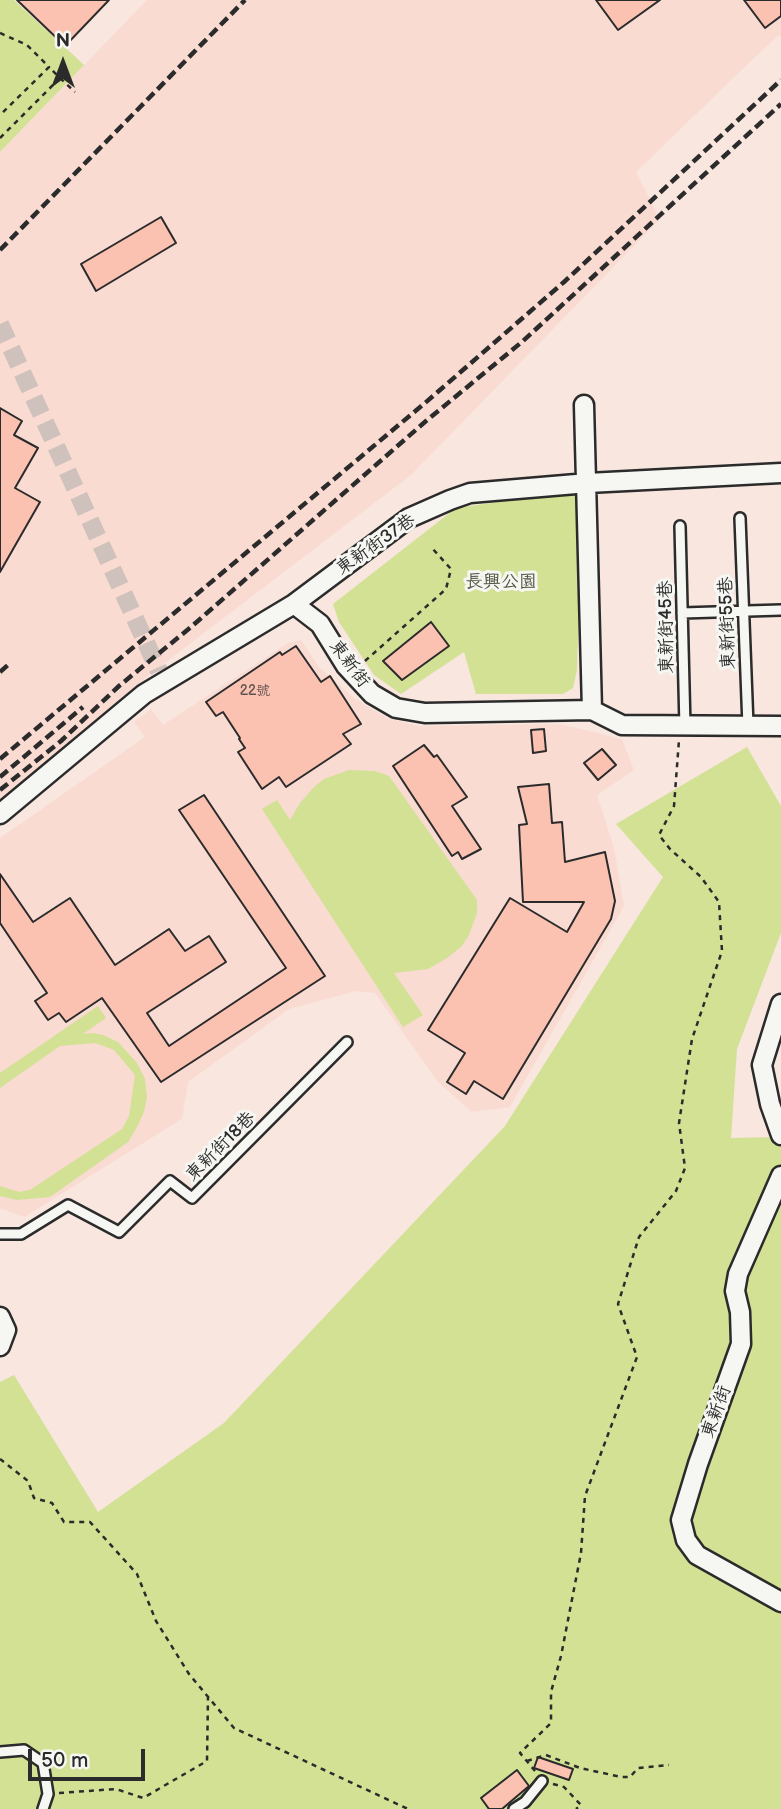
<!DOCTYPE html>
<meta charset="utf-8">
<style>
body{margin:0}
#map{position:relative;width:781px;height:1809px;overflow:hidden;background:#f8e6df;font-family:"Balsamiq Sans",sans-serif}
canvas{display:block}
.north{position:absolute;left:28px;top:28px;width:70px;height:70px;-webkit-text-stroke:5px #f6f6f2;paint-order:stroke;rotate:0deg;font-size:19px;font-weight:700;line-height:28px;text-align:center;color:#2b2b2b}
.north::after{content:'';display:block;margin:auto;width:24px;height:32px;background:#2b2b2b;clip-path:polygon(50% 0,100% 100%,50% 72%,0 100%)}
.scale{position:absolute;left:28px;top:1749px;width:117px;height:32px;box-sizing:border-box;border:4px solid #2b2b2b;border-top:0;padding-left:9px;font-size:21px;line-height:24px;white-space:nowrap;color:#2b2b2b;-webkit-text-stroke:5px #f6f6f2;paint-order:stroke}
</style>
<div id="map">
<canvas width="781" height="1809"></canvas>
<div class="north">N</div>
<div class="scale">50 m</div>
</div>
<script>
const ctx = document.querySelector('canvas').getContext('2d');
ctx.lineJoin = 'round';
function fill(path, color) { ctx.fillStyle = color; ctx.fill(path, 'evenodd'); }
const toPath = rows => new Path2D(rows.map(r => 'M' + r).join(''));
function trace(path, color, width, dash) { ctx.strokeStyle = color; ctx.lineWidth = width; ctx.lineCap = dash ? 'butt' : 'round'; ctx.setLineDash(dash || []); ctx.stroke(path); }
function write(font, color, halo, rows, align = 'center') {
  ctx.font = font + ' "Balsamiq Sans","LXGW WenKai TC",sans-serif'; ctx.lineWidth = 6; ctx.setLineDash([]); ctx.textBaseline = 'middle'; ctx.strokeStyle = halo; ctx.fillStyle = color; for (const [text, x, y, turn = 0] of rows) {
    ctx.save(); ctx.translate(x, y); ctx.rotate((+turn || 0) * Math.PI / 180); ctx.textAlign = isNaN(turn) ? turn : align; if (halo) ctx.strokeText(text, 0, 0); ctx.fillText(text, 0, 0); ctx.restore();
  }
}
fill(toPath([
 [147,0,781,0,781,37,779,35,754,58,636,172,660,219,411,475,149,675,0,799,0,152],
 [301,640,319,667,354,698,387,718,419,726,560,724,622,739,634,770,597,795,614,848,624,906,510,1107,472,1112,438,1082,375,993,356,991,289,1009,188,1082,182,1119,24,1217,0,1208,0,838,145,737,134,722,151,709,163,725,288,643]
]), '#f9dbd2');
fill(toPath([
 [0,0,14,0,84,65,0,152],
 [582,490,577,670,573,688,563,694,476,694,464,652,401,694,374,675,339,622,333,604,456,508],
 [747,747,781,806,781,933,737,1049,731,1138,781,1137,781,1809,0,1809,0,1382,14,1375,98,1512,224,1423,505,1126,663,877,616,824],
 [349,770,375,771,389,776,477,900,477,913,469,935,461,947,447,958,428,969,394,973,423,1015,403,1027,262,809,277,800,290,820,300,803,314,787,324,779],
 [98,1006,106,1018,83,1034,93,1033,103,1035,118,1042,137,1063,145,1079,147,1097,144,1112,136,1129,128,1142,50,1197,17,1200,0,1196,0,1186,19,1192,30,1190,122,1129,129,1116,135,1075,114,1050,95,1043,60,1046,0,1088,0,1073]
]), '#d2e194');
const building = toPath([
 [17,0,109,0,65,46,17,0],
 [596,0,660,0,618,30,596,0],
 [744,0,781,0,781,16,765,28,744,0],
 [161,217,176,243,96,291,81,264,161,217],
 [0,408,22,421,14,435,38,448,15,488,40,502,0,572,0,408],
 [431,622,449,646,402,680,383,661,431,622],
 [296,646,321,682,330,676,361,724,343,734,351,744,286,787,279,777,262,789,238,752,245,748,239,739,240,738,223,712,216,716,206,702,280,652,282,655,296,646],
 [544,729,546,751,533,753,531,730,544,729],
 [424,745,434,757,437,755,467,797,452,806,481,849,462,859,458,852,452,856,393,766,424,745],
 [602,749,616,765,598,780,584,763,602,749],
 [549,784,552,823,562,822,565,862,605,852,615,901,611,919,503,1099,474,1081,466,1094,447,1082,465,1053,428,1030,510,898,567,932,584,902,523,902,519,825,527,824,518,787,549,784],
 [204,795,325,976,161,1082,102,998,66,1022,59,1013,48,1020,35,1001,47,993,0,923,0,874,33,922,70,898,115,965,169,929,185,951,209,936,226,962,147,1013,169,1046,286,968,179,810,204,795],
 [538,1757,573,1769,569,1780,534,1768,538,1757],
 [517,1770,529,1786,502,1809,489,1809,481,1798,517,1770]
]);
fill(building, '#fbc2b2');
trace(building, '#2b2b2b', 2);
trace(toPath([
 [0,324,159,671]
]), '#cfc1bb', 18, [18, 9]);
const service = toPath([
 [740,518,748,726],
 [680,526,685,727],
 [682,613,781,610],
 [0,1234,21,1234,68,1205,119,1232,170,1181,192,1198,347,1042],
 [0,1752,24,1750,43,1763,48,1794,43,1809],
 [514,1809,525,1802,542,1781]
]);
const minor = toPath([
 [584,405,592,710],
 [294,604,320,624,346,666,372,694,396,708,425,713,592,710,622,725,781,726],
 [0,814,144,694,294,604,409,518,450,500,470,493,588,483,781,473],
 [781,1004,762,1065,770,1104,781,1135],
 [781,1176,738,1274,735,1291,740,1312,741,1344,698,1464,681,1520,686,1540,697,1555,781,1602],
 [0,1317,6,1330,0,1346]
]);
trace(service, '#2b2b2b', 14);
trace(minor, '#2b2b2b', 23);
trace(toPath([
 [0,33,27,45,49,67,0,115],
 [60,78,75,92],
 [0,138,60,78,49,67],
 [365,661,446,589,451,569,431,547],
 [0,1459,28,1481,34,1498,52,1503,64,1522,90,1522,137,1574,156,1621,189,1674,234,1728,408,1809],
 [527,1761,546,1755,580,1768,621,1777,630,1777,638,1768,669,1765],
 [535,1771,520,1753,551,1723,551,1692,561,1656,581,1553,585,1496,637,1357,618,1304,639,1237,676,1191,685,1168,679,1123,692,1039,722,951,719,902,701,877,670,849,659,835,674,806,679,740],
 [553,1784,564,1787,581,1805,576,1809],
 [59,1793,116,1789,143,1798,207,1761,208,1697]
]), '#2b2b2b', 2.5, [5, 5]);
trace(service, '#f6f6f2', 9);
trace(minor, '#f6f6f2', 18);
trace(toPath([
 [0,250,245,0],
 [0,672,8,665],
 [0,759,425,403,564,282,781,80],
 [0,777,83,707],
 [0,790,61,741,119,686,191,627,426,421,523,341,781,104]
]), '#2b2b2b', 4.5, [10, 5]);
write('14px', '#5f514d', null, [
 ["22號",255,691]
]);
write('18px', '#2b2b2b', '#f6f6f2', [
 ["東新街37巷",376,545,-35],
 ["東新街55巷",728,623,-92],
 ["東新街45巷",667,627,-91],
 ["東新街",349,664,53],
 ["東新街18巷",221,1147,-45],
 ["東新街",717,1412,-70]
]);
write('18px', '#555845', '#f6f6f2', [
 ["長興公園",501,582]
]);
</script>
